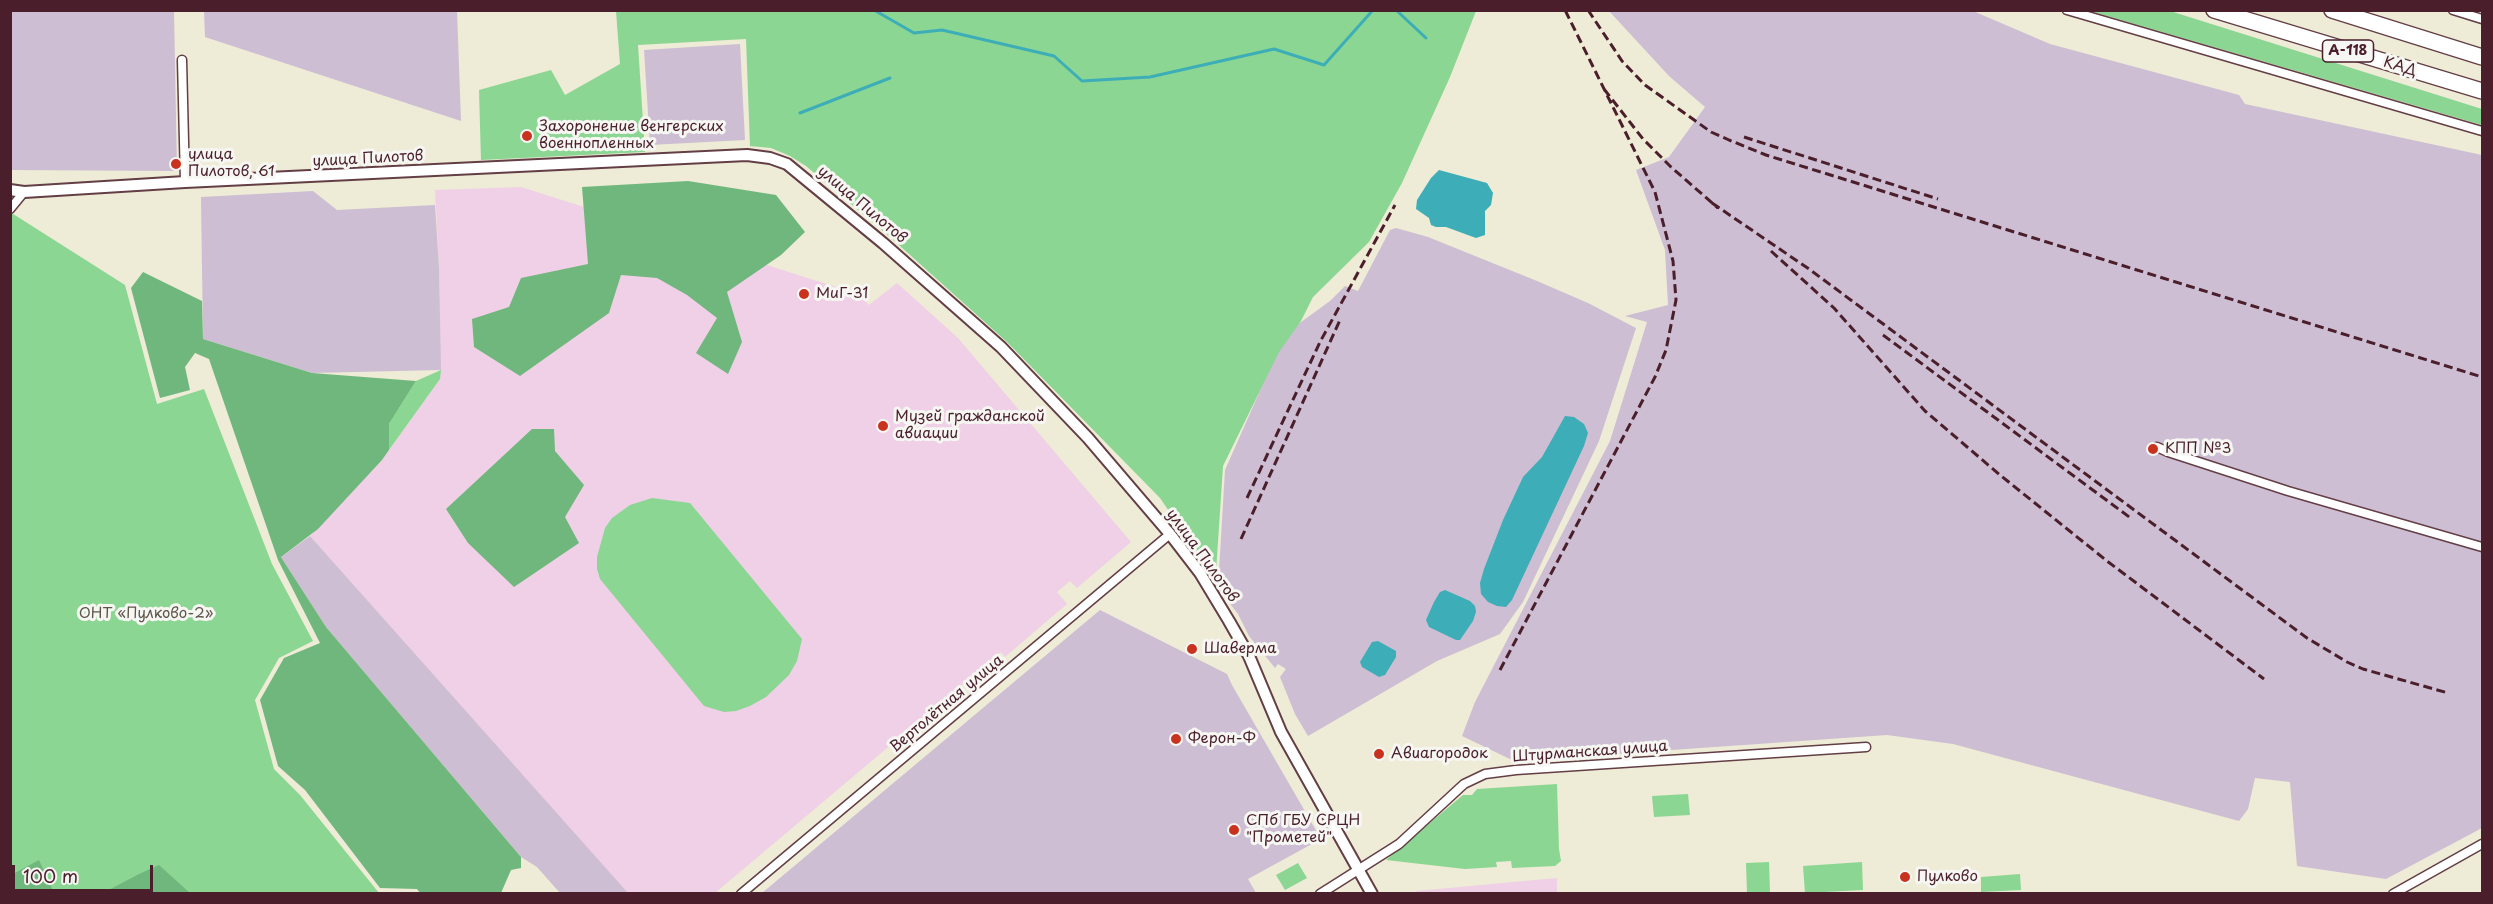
<!DOCTYPE html>
<meta charset="utf-8">
<style>
body{margin:0}
#map{position:relative;width:2493px;height:904px;overflow:hidden;background:#eeebd6;font-family:"Playpen Sans",sans-serif}
canvas{display:block}
.frame{position:absolute;inset:0;border:12px solid #4a1f2b;pointer-events:none}
.scale{position:absolute;left:12px;top:865px;width:141px;height:27px;box-sizing:border-box;border:3px solid #4a1f2b;border-top:0;padding-left:8px;font-size:18px;line-height:21px;white-space:nowrap;color:#4a1f2b;-webkit-text-stroke:4px #f6f6f2;paint-order:stroke}
</style>
<div id="map">
<canvas width="2493" height="904"></canvas>
<div class="frame"></div>
<div class="scale">100 m</div>
</div>
<script>
const ctx = document.querySelector('canvas').getContext('2d');
ctx.lineJoin = 'round';
function fill(path, color) { ctx.fillStyle = color; ctx.fill(path, 'evenodd'); }
const toPath = rows => new Path2D(rows.map(r => 'M' + r).join(''));
function trace(path, color, width, dash) { ctx.strokeStyle = color; ctx.lineWidth = width; ctx.lineCap = dash ? 'butt' : 'round'; ctx.setLineDash(dash || []); ctx.stroke(path); }
function write(font, color, halo, rows, align = 'center') {
  ctx.font = font + ' "Playpen Sans",sans-serif'; ctx.lineWidth = 6; ctx.setLineDash([]); ctx.textBaseline = 'middle'; ctx.strokeStyle = halo; ctx.fillStyle = color; for (const [text, x, y, turn = 0] of rows) {
    ctx.save(); ctx.translate(x, y); ctx.rotate((+turn || 0) * Math.PI / 180); ctx.textAlign = isNaN(turn) ? turn : align; if (halo) ctx.strokeText(text, 0, 0); ctx.fillText(text, 0, 0); ctx.restore();
  }
}
fill(toPath([
 [521,187,858,294,869,305,897,283,958,338,1131,542,1077,588,1070,581,1057,592,1067,604,1005,657,1001,652,715,893,628,894,310,536,382,460,440,379,439,268,435,190],
 [1557,878,1557,893,1417,894,1416,891]
]), '#efd0e7');
fill(toPath([
 [11,10,174,11,177,171,11,170],
 [204,11,457,11,461,121,205,37],
 [1609,11,1973,11,2050,44,2239,95,2245,104,2482,155,2482,828,2386,879,2297,866,2290,782,2255,778,2248,809,2239,821,1953,744,1887,735,1514,761,1462,736,1475,702,1610,441,1647,322,1625,316,1668,305,1665,250,1636,170,1669,157,1705,107,1669,76],
 [740,44,745,140,650,145,644,50],
 [313,191,337,210,435,205,439,268,441,370,312,373,203,339,201,197],
 [1396,228,1428,237,1537,281,1588,303,1636,328,1599,441,1523,602,1500,634,1437,661,1308,736,1295,714,1280,677,1286,669,1278,664,1275,668,1249,636,1238,614,1218,588,1225,470,1278,350,1297,325,1330,301,1345,286,1358,291,1390,230],
 [310,536,628,893,560,893,537,867,521,857,326,627,281,557],
 [1100,610,1227,674,1232,685,1321,839,1248,879,1256,893,762,893]
]), '#cdbed3');
fill(toPath([
 [616,11,616,10,1476,11,1450,77,1402,183,1369,242,1313,297,1301,321,1279,352,1223,466,1216,572,1210,571,1160,498,1007,342,890,237,806,166,790,156,771,148,750,146,746,39,638,45,645,152,481,160,479,90,551,70,565,95,620,64],
 [2090,11,2170,11,2482,109,2482,125],
 [10,212,125,285,157,404,204,389,272,564,313,641,279,658,255,700,274,769,300,795,379,893,393,893,11,893],
 [441,370,440,379,389,450,389,424,416,381],
 [652,498,690,503,802,639,797,661,789,675,766,697,750,706,736,711,724,712,704,706,600,579,597,569,597,557,605,528,612,518,630,505],
 [1557,784,1559,849,1561,861,1555,866,1512,868,1511,861,1496,862,1497,867,1465,869,1386,860,1463,795,1472,795,1477,789],
 [1688,794,1690,815,1654,817,1652,796],
 [1769,862,1770,892,1747,893,1746,863],
 [1862,862,1863,890,1805,893,1803,866],
 [1298,863,1307,878,1285,890,1276,875],
 [2020,874,2021,890,1981,892,1981,877]
]), '#8bd693');
fill(toPath([
 [688,181,776,195,805,232,781,255,727,292,742,342,728,374,696,353,717,318,687,295,657,278,621,275,609,313,520,376,474,347,472,319,509,307,521,278,588,264,582,187],
 [143,272,202,301,203,339,312,373,416,381,389,424,389,450,382,460,318,529,281,557,326,627,521,857,521,868,511,870,501,893,421,894,417,889,380,888,305,790,278,766,260,700,284,658,320,643,278,560,209,359,195,353,185,367,190,390,160,398,131,288],
 [532,429,554,429,555,451,584,485,565,517,579,543,514,587,468,543,446,509],
 [39,860,54,893,11,893,11,875],
 [159,865,190,893,103,893,139,874]
]), '#70b77d');
fill(toPath([
 [1439,170,1487,183,1493,193,1491,205,1485,211,1485,235,1476,238,1446,227,1436,227,1431,225,1429,218,1416,209,1417,200,1431,178],
 [1565,416,1574,417,1584,424,1588,433,1584,446,1512,600,1506,607,1497,606,1488,602,1481,594,1480,583,1484,569,1503,520,1523,477,1542,457],
 [1445,590,1470,601,1475,606,1476,612,1473,621,1460,640,1456,640,1429,627,1426,620,1434,602,1440,592],
 [1378,641,1396,651,1396,657,1385,675,1379,677,1362,667,1360,662,1372,642]
]), '#3daeb7');
trace(toPath([
 [874,10,914,33,942,30,1054,56,1082,81,1150,77,1274,49,1324,65,1373,10],
 [1396,10,1426,38],
 [800,113,890,78]
]), '#3daeb7', 3);
const minor = toPath([
 [2067,10,2482,131],
 [2453,10,2482,19],
 [182,60,185,182],
 [10,209,24,192],
 [2157,447,2168,452,2288,491,2482,547],
 [741,894,1170,534],
 [1320,894,1399,844,1464,784,1485,774,1516,770,1866,747],
 [2393,894,2482,844]
]);
const tertiary = toPath([
 [10,190,24,192,185,182,747,155,770,158,787,164,883,243,1001,347,1088,438,1170,534,1200,573,1229,621,1249,656,1281,732,1372,894]
]);
const motorway = toPath([
 [2214,10,2482,91],
 [2332,10,2482,57]
]);
trace(minor, '#633e45', 11);
trace(tertiary, '#633e45', 14);
trace(motorway, '#633e45', 18);
trace(minor, '#fff', 8);
trace(tertiary, '#fff', 10);
trace(motorway, '#fff', 15);
trace(toPath([
 [1588,10,1622,61,1645,85,1711,132,1729,140,1766,155,2482,377],
 [1604,89,1643,139,1671,167,1718,208],
 [1744,137,1938,199],
 [1712,203,1809,269,2307,638,2347,662,2363,669,2448,693],
 [1771,251,1834,308,1925,411,2000,475,2107,561,2264,679],
 [1883,335,2132,519],
 [1247,498,1320,342,1395,205],
 [1241,539,1340,320],
 [1500,670,1655,377,1666,350,1676,300,1673,261,1655,192,1565,10]
]), '#4a1f2b', 3, [9, 4.5]);
for (const [x, y, r, color] of [
 [527,136,6,"#c8321e"],
 [176,164,6,"#c8321e"],
 [804,294,6,"#c8321e"],
 [883,426,6,"#c8321e"],
 [2153,449,6,"#c8321e"],
 [1192,649,6,"#c8321e"],
 [1176,739,6,"#c8321e"],
 [1379,754,6,"#c8321e"],
 [1234,830,6,"#c8321e"],
 [1905,877,6,"#c8321e"]
]) { const dot = new Path2D(); dot.arc(x, y, r, 0, 2 * Math.PI); ctx.fillStyle = color; ctx.fill(dot); trace(dot, '#f6f6f2', 2); }
for (const [x, y, w] of [
 [2348,51,51]
]) { const box = new Path2D(); box.roundRect(x - w / 2, y - 11, w, 22, 4.5); ctx.fillStyle = '#f6f6f2'; ctx.fill(box); trace(box, '#4a1f2b', 1.5); }
write('bold 14px', '#4a1f2b', null, [
 ["А-118",2348,51]
]);
write('15px', '#4a1f2b', '#f6f6f2', [
 ["КАД",2400,67,17],
 ["улица Пилотов",368,159,-3],
 ["улица Пилотов",862,205,40],
 ["улица Пилотов",1202,556,54],
 ["Вертолётная улица",947,704,-40],
 ["Штурманская улица",1590,752,-4]
]);
write('15px', '#4a1f2b', '#f6f6f2', [
 ["Захоронение венгерских",539,127],
 ["военнопленных",539,144],
 ["улица",188,155],
 ["Пилотов, 61",188,172],
 ["МиГ-31",816,294],
 ["Музей гражданской",895,417],
 ["авиации",895,434],
 ["КПП №3",2165,449],
 ["Шаверма",1204,649],
 ["Ферон-Ф",1188,739],
 ["Авиагородок",1391,754],
 ["СПб ГБУ СРЦН",1246,821],
 ["\"Прометей\"",1246,838],
 ["Пулково",1917,877]
], 'left');
write('15px', '#5e564a', '#f6f6f2', [
 ["ОНТ «Пулково-2»",146,614]
]);
</script>
